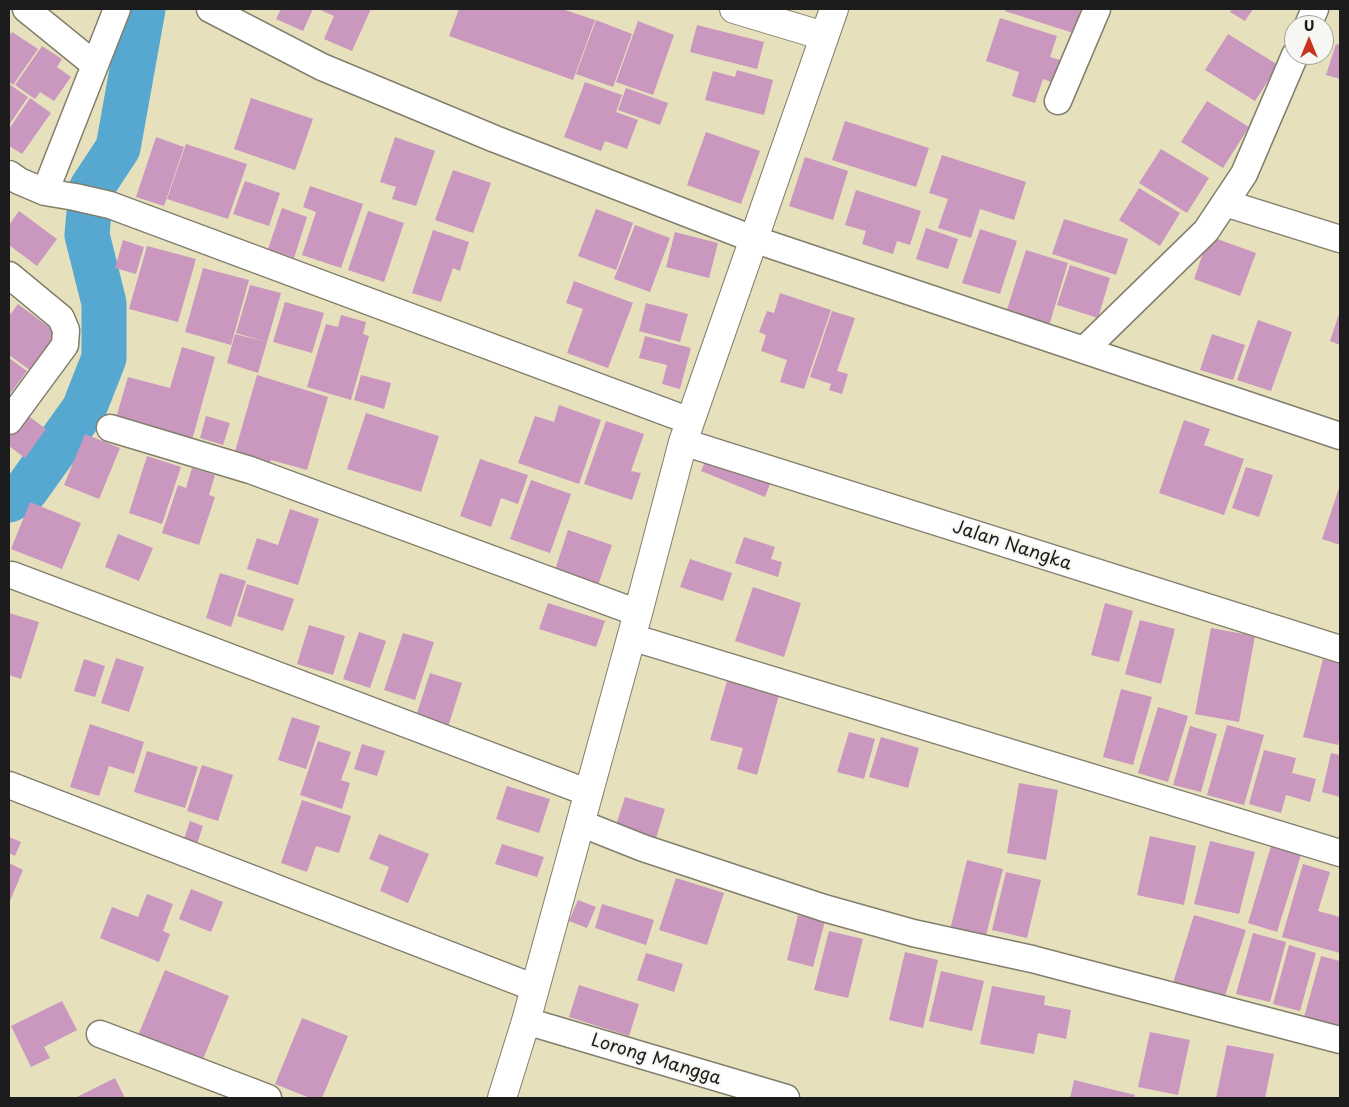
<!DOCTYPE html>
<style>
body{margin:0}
#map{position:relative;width:1349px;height:1107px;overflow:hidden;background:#e7e0bd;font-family:"Playpen Sans",sans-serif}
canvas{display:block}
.frame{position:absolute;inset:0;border:10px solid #1c1c1c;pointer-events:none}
.north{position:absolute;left:1284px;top:15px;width:50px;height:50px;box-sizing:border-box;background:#f6f6f2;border:1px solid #9f9f9c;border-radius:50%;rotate:0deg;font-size:14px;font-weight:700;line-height:20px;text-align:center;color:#1c1c1c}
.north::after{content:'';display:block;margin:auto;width:18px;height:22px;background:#c8321e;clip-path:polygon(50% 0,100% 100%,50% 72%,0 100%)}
</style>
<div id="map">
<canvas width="1349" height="1107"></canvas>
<div class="frame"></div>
<div class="north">U</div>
</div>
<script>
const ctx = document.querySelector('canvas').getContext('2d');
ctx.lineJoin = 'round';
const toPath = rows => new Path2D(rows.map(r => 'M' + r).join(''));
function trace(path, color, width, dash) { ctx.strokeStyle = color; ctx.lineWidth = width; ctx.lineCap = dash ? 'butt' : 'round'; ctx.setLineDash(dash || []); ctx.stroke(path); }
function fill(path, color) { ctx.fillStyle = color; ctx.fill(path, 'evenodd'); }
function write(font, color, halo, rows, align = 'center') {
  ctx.font = font + ' "Playpen Sans",sans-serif'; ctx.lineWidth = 4; ctx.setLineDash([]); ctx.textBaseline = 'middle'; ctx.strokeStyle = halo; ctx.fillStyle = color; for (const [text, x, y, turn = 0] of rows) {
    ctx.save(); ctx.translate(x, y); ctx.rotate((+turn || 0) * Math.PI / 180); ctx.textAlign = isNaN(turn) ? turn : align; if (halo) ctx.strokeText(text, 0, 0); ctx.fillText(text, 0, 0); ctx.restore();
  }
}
trace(toPath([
 [9,500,26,490,84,409,104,358,104,303,87,235,91,189,118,148,143,9]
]), '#57a8d1', 45);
fill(toPath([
 [281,9,313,9,303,31,276,19],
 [318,9,371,9,352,51,324,39,334,16],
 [459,9,562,9,595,20,573,80,449,36],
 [1006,9,1081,9,1073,33,1005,11],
 [1232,9,1253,9,1245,21,1230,12],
 [1000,18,1057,36,1050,57,1067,62,1060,85,1043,79,1035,103,1012,96,1019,72,986,61],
 [596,20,632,34,613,87,576,74],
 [638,21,674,35,653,95,616,82],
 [697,25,764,42,757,69,690,52],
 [12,32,38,49,13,85,9,82,9,36],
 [1228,34,1278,65,1255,101,1205,70],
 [1336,44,1340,45,1340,79,1326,75],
 [42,46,62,59,57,67,71,77,54,101,40,92,35,99,15,85],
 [737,70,773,80,764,115,705,100,713,71,735,77],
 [585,82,622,95,616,112,638,120,627,149,605,141,601,151,564,137],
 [9,84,28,97,9,125],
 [626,88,668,103,660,125,618,110],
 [30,98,51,113,22,154,9,146,9,129],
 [251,98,313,119,295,170,234,149],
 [1207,101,1249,127,1223,168,1181,142],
 [845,121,929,148,916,187,832,160],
 [706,132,760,151,741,204,687,185],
 [156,137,184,147,164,206,136,197],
 [395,137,435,151,416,206,392,199,396,187,380,182],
 [186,144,247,164,228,219,167,199],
 [1161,149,1209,178,1187,213,1139,183],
 [942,155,1026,182,1014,220,980,209,971,238,938,228,948,199,929,193],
 [805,157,848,171,833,220,789,206],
 [453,170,491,183,473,233,435,220],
 [245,181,280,193,269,226,233,214],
 [310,186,363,204,341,268,302,255,316,212,303,207],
 [1139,188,1180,213,1160,246,1119,220],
 [856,190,921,211,910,245,897,241,893,254,862,244,866,231,845,225],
 [282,208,307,217,294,258,268,249],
 [596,209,633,223,616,270,578,256],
 [19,211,57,239,37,266,9,245,9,225],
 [368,211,404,223,384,282,348,270],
 [1064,219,1128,239,1116,275,1052,254],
 [635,225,670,238,650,292,614,279],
 [926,228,958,239,948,269,916,259],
 [980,229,1017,241,1000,294,962,283],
 [433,230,469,242,460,271,453,268,441,302,412,293],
 [675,232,718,243,709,278,666,267],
 [1209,236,1256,253,1240,296,1194,279],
 [123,240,144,247,136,274,115,268],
 [147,246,196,259,178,322,129,309],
 [1026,250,1068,263,1048,329,1005,316],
 [1070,265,1110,278,1098,318,1057,305],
 [203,268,249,280,231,345,185,332],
 [574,281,633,303,608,368,567,353,583,309,566,303],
 [250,285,281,293,267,342,236,333],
 [780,293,831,310,804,389,780,382,787,360,761,351,766,335,759,332,767,311,774,313],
 [285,302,324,313,312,353,273,342],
 [646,303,688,314,680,342,639,331],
 [18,304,58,334,31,371,9,355,9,316],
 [832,311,855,318,837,371,848,374,842,394,829,390,831,384,810,377],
 [1340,311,1340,345,1330,341],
 [341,315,366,322,363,334,369,336,351,400,307,387,326,324,338,327],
 [1258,320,1292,332,1271,391,1237,380],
 [235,334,267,342,258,373,227,363],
 [1212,334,1245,345,1233,380,1200,370],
 [645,336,691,348,680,389,662,384,667,365,639,358],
 [182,347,215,357,192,440,116,418,128,377,170,388],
 [9,358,27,371,9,395],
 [257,375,328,397,307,470,271,460,269,465,234,455],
 [361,375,391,383,384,409,354,400],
 [559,405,601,420,579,484,518,463,535,416,554,422],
 [23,412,46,429,25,458,9,446,9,432],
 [366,413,439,436,421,492,347,469],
 [206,416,230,423,223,445,200,438],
 [1184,420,1210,429,1204,445,1244,459,1224,515,1159,493],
 [606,421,644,434,631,471,641,473,632,500,584,484],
 [85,434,120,448,99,499,64,485],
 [709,453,772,479,765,497,701,471],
 [147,456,181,467,162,524,129,513],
 [480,459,528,475,518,504,501,498,491,527,460,516],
 [1246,467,1273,475,1259,517,1232,508],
 [192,468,215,475,209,495,215,497,199,545,162,533,178,485,186,488],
 [531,480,571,494,550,553,510,539],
 [1340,485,1340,545,1322,539],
 [30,502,81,523,62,569,11,549],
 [290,509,319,519,298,585,247,569,257,538,278,545],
 [568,530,612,545,596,591,553,576],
 [118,534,153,548,139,581,105,567],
 [744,537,775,547,771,559,782,562,778,577,735,563],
 [690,559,732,573,723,601,680,587],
 [220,573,246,581,231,627,206,618],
 [247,584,294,599,283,631,237,616],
 [753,587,801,603,784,657,735,641],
 [548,603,605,621,596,647,539,629],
 [1105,603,1133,611,1119,662,1091,655],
 [9,613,39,622,21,679,9,675],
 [1140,620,1175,629,1161,684,1125,674],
 [309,625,345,636,333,675,297,664],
 [1211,628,1255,636,1239,722,1195,714],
 [359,632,386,641,370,688,343,679],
 [403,633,434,642,415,700,384,690],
 [116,658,144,667,129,712,101,703],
 [84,659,105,666,95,697,74,691],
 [1323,659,1340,663,1340,736,1338,745,1303,737],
 [430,673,462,683,448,727,416,716],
 [727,681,779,695,757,775,737,769,743,748,710,740],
 [1121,689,1152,697,1133,765,1103,757],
 [1158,707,1188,716,1168,782,1138,773],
 [292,717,320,726,306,769,278,760],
 [90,724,144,742,134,774,109,766,99,796,70,787],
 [1227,725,1264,735,1244,805,1207,795],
 [1190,726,1217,734,1201,792,1173,785],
 [849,732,875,739,864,779,837,772],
 [881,737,919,748,908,788,869,777],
 [318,741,351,752,341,780,350,783,342,809,300,795],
 [362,744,385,751,377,776,354,769],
 [1264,750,1296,758,1292,773,1316,779,1310,802,1286,795,1281,813,1249,804],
 [147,751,198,767,185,808,134,792],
 [1331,753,1340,755,1340,797,1322,792],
 [202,765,233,775,218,821,187,811],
 [1019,783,1058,790,1046,860,1007,853],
 [507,786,550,799,539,833,496,819],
 [625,797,665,809,656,838,616,825],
 [302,800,351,816,339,853,316,846,307,872,281,863],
 [190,821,203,826,196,847,183,842],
 [379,834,429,854,408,903,380,891,389,867,369,859],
 [1150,836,1196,846,1184,905,1137,895],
 [9,837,21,842,15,856,9,853],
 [1210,841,1255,852,1239,914,1194,904],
 [502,844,544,857,537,877,495,864],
 [1271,846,1301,855,1277,932,1248,923],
 [967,860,1003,869,985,939,950,930],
 [9,863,23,870,9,903],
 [1303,864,1330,872,1318,911,1340,917,1340,953,1282,937],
 [1006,872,1041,880,1027,938,992,930],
 [676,878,724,893,707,945,659,930],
 [191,889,223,902,211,932,179,919],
 [147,894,173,904,163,931,170,934,159,962,100,938,112,907,138,917],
 [578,900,596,907,587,928,569,921],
 [602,904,654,920,646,945,595,928],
 [798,915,825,921,813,967,787,960],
 [1194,915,1246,930,1224,999,1173,983],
 [829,931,863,939,848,998,814,990],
 [1253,933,1286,942,1270,1002,1236,994],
 [1289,945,1316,953,1300,1011,1273,1004],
 [905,952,938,960,923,1028,889,1020],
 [646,953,683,964,674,992,637,980],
 [1321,956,1340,961,1340,1031,1303,1021],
 [165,970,229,996,201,1064,137,1038],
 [941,971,984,981,972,1031,929,1021],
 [579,985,639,1004,629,1036,569,1017],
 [992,986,1045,996,1044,1005,1071,1010,1066,1039,1038,1033,1034,1054,980,1044],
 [62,1001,77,1030,44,1047,50,1058,31,1067,11,1026],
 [302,1018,348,1036,322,1098,310,1098,275,1084],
 [1150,1032,1190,1040,1178,1095,1138,1087],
 [1227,1045,1274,1054,1265,1098,1216,1098],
 [115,1078,125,1098,75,1098],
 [1074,1080,1135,1095,1134,1098,1070,1098]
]), '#ca97bf');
const minor = toPath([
 [26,9,95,65],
 [210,9,322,67,495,139,753,239,1340,436],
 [1308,25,1315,9],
 [1058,101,1097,9],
 [9,174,19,181,45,192,75,197,110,205,690,421],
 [45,192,117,9],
 [1225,203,1340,239],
 [9,275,61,318,66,330,65,345,9,421],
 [1084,350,1206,231,1244,174,1295,55],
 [110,428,250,470,638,613],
 [683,442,1340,649],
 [12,575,589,793],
 [631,637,1340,853],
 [9,785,535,988],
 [580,823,643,848,824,908,913,933,1032,959,1340,1040],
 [526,1021,786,1098],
 [100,1034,268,1098]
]);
const tertiary = toPath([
 [734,9,824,36],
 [502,1098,526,1021,638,613,683,442,834,9]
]);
trace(minor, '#827e6c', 29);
trace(tertiary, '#827e6c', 30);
trace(minor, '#fff', 26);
trace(tertiary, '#fff', 28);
write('18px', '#1c1c1c', '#f6f6f2', [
 ["Jalan Nangka",1012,546,18],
 ["Lorong Mangga",656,1060,17]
]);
</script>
